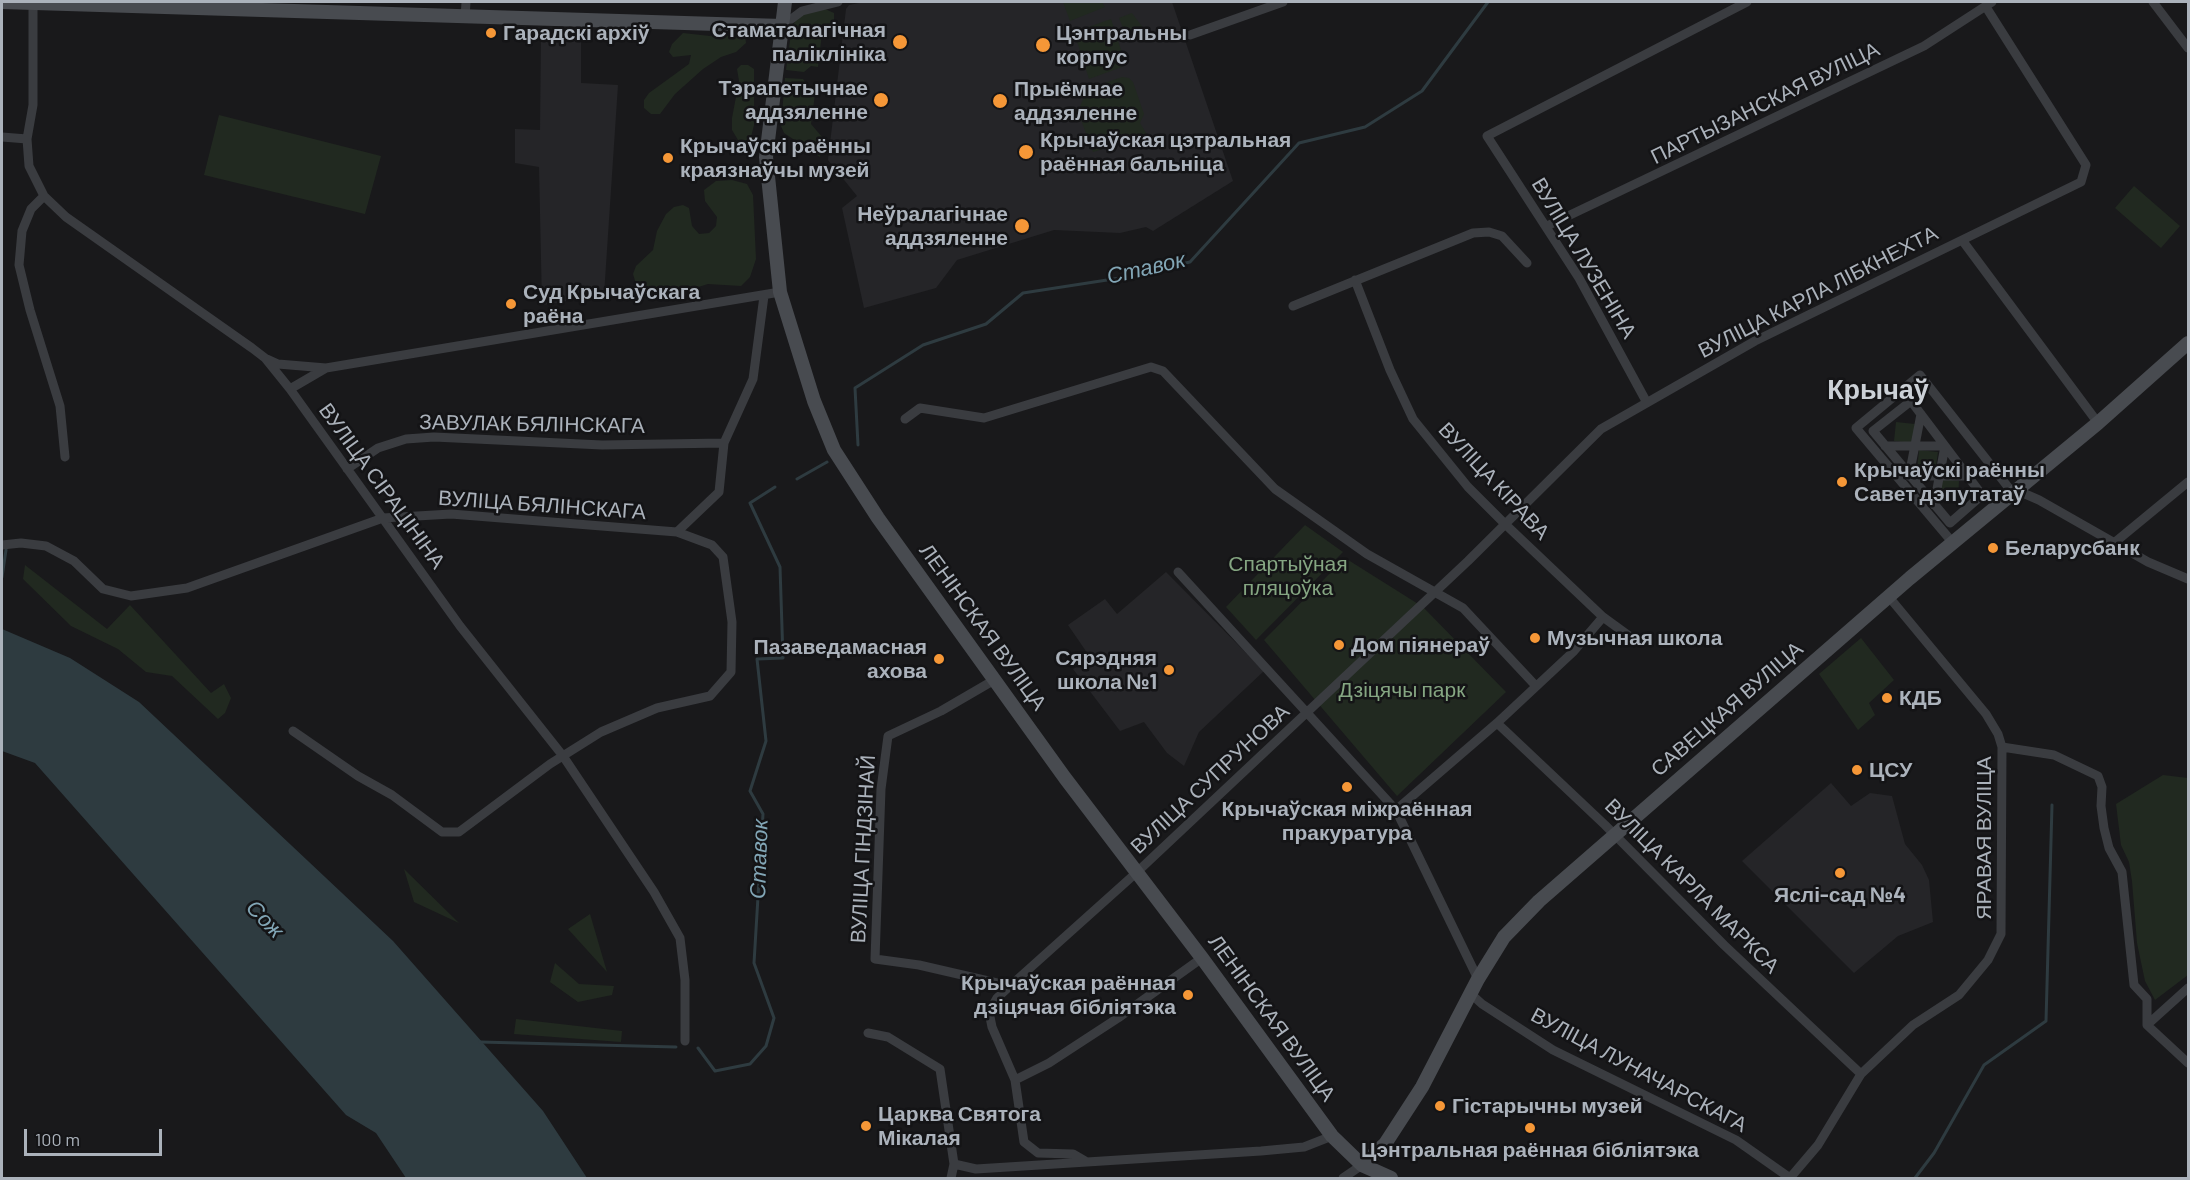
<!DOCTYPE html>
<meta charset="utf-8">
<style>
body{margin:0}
#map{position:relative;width:2190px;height:1180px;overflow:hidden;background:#19191b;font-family:Barlow,sans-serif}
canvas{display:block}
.frame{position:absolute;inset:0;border:3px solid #abb2bb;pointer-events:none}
.scale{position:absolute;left:24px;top:1129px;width:138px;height:27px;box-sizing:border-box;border:3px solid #abb2bb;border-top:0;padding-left:8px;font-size:18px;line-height:21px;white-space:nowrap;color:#abb2bb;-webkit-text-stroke:4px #141416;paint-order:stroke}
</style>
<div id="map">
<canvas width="2190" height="1180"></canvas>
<div class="frame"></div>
<div class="scale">100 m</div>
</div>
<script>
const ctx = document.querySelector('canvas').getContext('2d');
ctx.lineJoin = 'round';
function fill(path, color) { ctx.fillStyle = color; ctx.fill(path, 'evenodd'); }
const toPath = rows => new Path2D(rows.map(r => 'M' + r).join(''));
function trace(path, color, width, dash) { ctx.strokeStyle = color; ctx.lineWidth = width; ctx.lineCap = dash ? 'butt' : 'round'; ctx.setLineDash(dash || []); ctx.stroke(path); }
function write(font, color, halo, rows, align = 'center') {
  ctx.font = font + ' Barlow,sans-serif'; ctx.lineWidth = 5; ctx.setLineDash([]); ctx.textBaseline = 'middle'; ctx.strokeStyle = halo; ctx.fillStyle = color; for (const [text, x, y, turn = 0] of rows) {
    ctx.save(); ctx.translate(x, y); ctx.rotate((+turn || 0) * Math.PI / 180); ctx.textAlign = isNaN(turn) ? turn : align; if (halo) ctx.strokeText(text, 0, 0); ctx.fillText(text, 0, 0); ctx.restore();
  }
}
fill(toPath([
 [864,2,1172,2,1233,181,1153,231,1146,227,1120,233,1054,230,957,260,936,288,864,308,842,208,857,196,828,160,846,9,849,5],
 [541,36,581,36,581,83,618,85,604,295,542,305,539,167,515,163,515,129,540,130],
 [1166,572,1264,671,1199,732,1184,766,1167,753,1144,722,1120,731,1073,669,1092,660,1068,625,1105,599,1117,614],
 [1831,783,1851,806,1870,793,1892,796,1905,844,1922,865,1929,880,1933,922,1898,936,1854,973,1742,861]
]), '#252528');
fill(toPath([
 [1063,2,1102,2,1105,7,1070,21],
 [825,9,834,13,834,23,822,33,818,67,811,66,804,72,786,70,792,26,800,15],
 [1132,13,1144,29,1126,35,1119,18],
 [1111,19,1125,62,1122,67,1089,79,1074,32],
 [683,33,719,37,745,33,746,43,736,52,721,57,703,69,675,94,660,114,651,114,644,108,644,100,649,93,689,64,691,55,673,57,669,52,672,44],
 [741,65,748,65,754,69,754,125,751,137,745,142,738,140,732,130,732,118,739,81,737,69],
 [1122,77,1129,78,1133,82,1144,114,1140,123,1148,136,1122,144,1121,140,1116,142,1117,145,1093,152,1078,112,1087,89],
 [785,78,803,79,808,86,816,87,811,124,823,138,820,157,784,133,781,126],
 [219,115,381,156,365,214,204,175],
 [732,180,747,184,753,195,756,259,750,277,741,286,708,284,672,295,639,294,633,274,636,266,653,250,657,231,666,214,674,207,683,205,689,208,692,226,699,234,709,233,716,226,717,217,705,201,704,190,716,181],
 [2134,186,2180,226,2161,248,2115,208],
 [1896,422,1915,424,1913,443,1894,441],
 [1919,450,1938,452,1935,472,1917,470],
 [1940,479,1959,481,1958,500,1939,499],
 [1305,525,1343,552,1256,640,1226,607],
 [1345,558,1423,607,1506,692,1397,796,1264,640],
 [25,565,107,629,130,605,211,693,224,684,231,698,225,713,218,719,172,676,146,672,118,649,71,626,23,579],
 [1861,638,1894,680,1869,703,1875,715,1858,730,1819,674],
 [2163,775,2188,778,2188,975,2155,1000,2145,981,2137,943,2132,881,2129,862,2121,845,2116,804],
 [404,869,459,923,414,902],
 [590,914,607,972,568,929],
 [555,963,579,984,614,986,612,995,578,1002,550,982],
 [516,1019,622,1031,621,1042,514,1034]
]), '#212920');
fill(toPath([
 [2,629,70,658,139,702,393,941,543,1111,587,1178,406,1178,376,1133,346,1115,35,763,2,751]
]), '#2e3b40');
trace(toPath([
 [858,445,855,388,923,345,986,324,1023,293,1120,278,1190,262,1299,143,1365,127,1422,91,1488,2],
 [797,479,827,462],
 [2,577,6,550],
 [480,1042,676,1047],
 [698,1048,715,1071,750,1064,766,1046,774,1018,754,963,763,814,750,791,766,741,757,659,783,658,780,567,750,503,775,487],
 [1915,1178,1934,1153,1984,1065,2046,1021,2052,805]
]), '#2e3b40', 3);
trace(toPath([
 [33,2,33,105,27,139,29,166,44,196,66,217,252,348,265,358,290,389,460,626,563,756,654,892,680,938,685,980,685,1041],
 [2153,2,2188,48],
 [465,18,466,2],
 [782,26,802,11,838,2],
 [1190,35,1283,2],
 [2,137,27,139],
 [44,196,31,209,22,231,19,265,30,310,60,406,65,457],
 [1547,226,1924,46,1992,2],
 [1962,240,2098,423],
 [1355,280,1390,370,1413,419,1468,487,1505,524,1603,617,1636,641],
 [1293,306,1473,233,1489,232,1502,236,1527,263],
 [267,359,278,364,326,368],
 [290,389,326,368,780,292],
 [1646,401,1579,278,1487,136,1747,2],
 [1911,401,1982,495,1950,523,1873,431,1911,401],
 [1921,414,1909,476,1968,476],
 [905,419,920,408,984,418,1151,367,1163,371,1275,489,1367,554,1463,608,1535,685],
 [1885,446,1945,446,1934,505],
 [347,469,378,448,406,439,434,437,602,445,724,443],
 [2016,490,2039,500,2148,562,2188,579],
 [677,532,719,492,724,443,753,379,764,296],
 [1953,543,1856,428,1920,375,2012,492],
 [2114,543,2188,482],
 [2,545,21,543,46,546,74,561,103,589,131,596,187,588,383,518,451,514,677,532,712,545,723,557,732,622,731,672,710,696,657,708,601,732,550,764,459,832,442,832,392,795,358,776,293,731],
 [1178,572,1396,810,1478,979],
 [996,679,941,711,888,736,881,789,875,959,919,965,1010,986,997,998,989,1012,992,1027,1015,1080,1024,1142,1038,1153,1073,1154,1085,1161],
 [1497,723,1605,825,1724,945,1861,1074],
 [2002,747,2054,755,2098,776,2102,787,2101,806,2104,828,2109,848,2122,872,2134,985,2147,999,2147,1025],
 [1396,810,1497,723,1573,652,1603,617],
 [1010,986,1136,873,1468,561,1601,429,1755,341,2081,182,2086,165,1986,7],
 [1471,994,1482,1004,1553,1050,1736,1140,1790,1178,1818,1145,1861,1074,1913,1025,1959,995,1988,960,2001,934,2002,747,1998,734,1986,714,1889,597],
 [2147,1025,2188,1063],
 [2147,1025,2188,988],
 [868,1033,888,1037,940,1069,954,1164,951,1178],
 [1015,1080,1049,1063,1118,1018,1202,958],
 [954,1164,976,1169,1261,1151,1304,1147,1332,1136],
 [1343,1178,1362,1165]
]), '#3a3c40', 9);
trace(toPath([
 [2,2,782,26],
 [785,2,766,157,780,292,814,401,834,450,878,518,1065,778,1202,958,1332,1136,1362,1165,1391,1178],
 [1362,1165,1385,1144,1422,1087,1478,979,1504,937,1539,901,1910,578,2098,423,2188,343]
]), '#484b50', 14);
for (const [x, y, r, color] of [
 [491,33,6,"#f59737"],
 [900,42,8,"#f59737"],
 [1043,45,8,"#f59737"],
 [881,100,8,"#f59737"],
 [1000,101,8,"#f59737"],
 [1026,152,8,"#f59737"],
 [668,158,6,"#f59737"],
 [1022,226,8,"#f59737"],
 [511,304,6,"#f59737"],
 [1842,482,6,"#f59737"],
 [1993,548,6,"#f59737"],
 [1535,638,6,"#f59737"],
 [1339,645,6,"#f59737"],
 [939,659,6,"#f59737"],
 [1169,670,6,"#f59737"],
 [1887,698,6,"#f59737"],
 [1857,770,6,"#f59737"],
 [1347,787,6,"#f59737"],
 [1840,873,6,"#f59737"],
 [1188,995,6,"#f59737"],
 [1440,1106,6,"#f59737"],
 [866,1126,6,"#f59737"],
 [1530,1128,6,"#f59737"]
]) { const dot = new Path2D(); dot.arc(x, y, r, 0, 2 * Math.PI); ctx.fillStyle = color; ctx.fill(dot); trace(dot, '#141416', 2); }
write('bold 21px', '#abb2bb', '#141416', [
 ["Стаматалагічная",886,30,"right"],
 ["паліклініка",886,54,"right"],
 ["Гарадскі архіў",503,33],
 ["Цэнтральны",1056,33],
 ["корпус",1056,57],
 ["Тэрапетычнае",868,88,"right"],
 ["аддзяленне",868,112,"right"],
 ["Прыёмнае",1014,89],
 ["аддзяленне",1014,113],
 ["Крычаўская цэтральная",1040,140],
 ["раённая бальніца",1040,164],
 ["Крычаўскі раённы",680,146],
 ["краязнаўчы музей",680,170],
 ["Неўралагічнае",1008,214,"right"],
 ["аддзяленне",1008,238,"right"],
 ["Суд Крычаўскага",523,292],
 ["раёна",523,316],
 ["Крычаўскі раённы",1854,470],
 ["Савет дэпутатаў",1854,494],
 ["Беларусбанк",2005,548],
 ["Музычная школа",1547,638],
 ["Дом піянераў",1351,645],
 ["Пазаведамасная",927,647,"right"],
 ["ахова",927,671,"right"],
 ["Сярэдняя",1157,658,"right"],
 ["школа №1",1157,682,"right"],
 ["КДБ",1899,698],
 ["ЦСУ",1869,770],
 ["Крычаўская міжраённая",1347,809,"center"],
 ["пракуратура",1347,833,"center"],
 ["Яслі-сад №4",1840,895,"center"],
 ["Крычаўская раённая",1176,983,"right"],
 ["дзіцячая бібліятэка",1176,1007,"right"],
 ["Гістарычны музей",1452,1106],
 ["Царква Святога",878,1114],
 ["Мікалая",878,1138],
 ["Цэнтральная раённая бібліятэка",1530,1150,"center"]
], 'left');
write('21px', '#abb2bb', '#141416', [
 ["ПАРТЫЗАНСКАЯ ВУЛІЦА",1765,103,-26],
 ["ВУЛІЦА ЛУЗЕНІНА",1584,258,59],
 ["ВУЛІЦА КАРЛА ЛІБКНЕХТА",1818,292,-27],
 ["ЗАВУЛАК БЯЛІНСКАГА",532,424,1],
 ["ВУЛІЦА КІРАВА",1494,481,47],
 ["ВУЛІЦА СІРАЦІНІНА",382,486,54],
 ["ВУЛІЦА БЯЛІНСКАГА",542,505,4],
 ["ЛЕНІНСКАЯ ВУЛІЦА",983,627,54],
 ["САВЕЦКАЯ ВУЛІЦА",1727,709,-41],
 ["ВУЛІЦА СУПРУНОВА",1210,779,-43],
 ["ЯРАВАЯ ВУЛІЦА",1984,838,-90],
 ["ВУЛІЦА ГІНДЗІНАЙ",863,849,-87],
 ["ВУЛІЦА КАРЛА МАРКСА",1692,886,45],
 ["ЛЕНІНСКАЯ ВУЛІЦА",1272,1018,54],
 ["ВУЛІЦА ЛУНАЧАРСКАГА",1639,1070,28]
]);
write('21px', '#85a682', '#141416', [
 ["Спартыўная",1288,564],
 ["пляцоўка",1288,588],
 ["Дзіцячы парк",1402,690]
]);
write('italic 22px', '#82a6b6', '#141416', [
 ["Ставок",1146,268,-13],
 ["Ставок",759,859,-88],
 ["Сож",265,919,46]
]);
write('bold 27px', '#ccd1d7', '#141416', [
 ["Крычаў",1878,390]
]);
</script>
